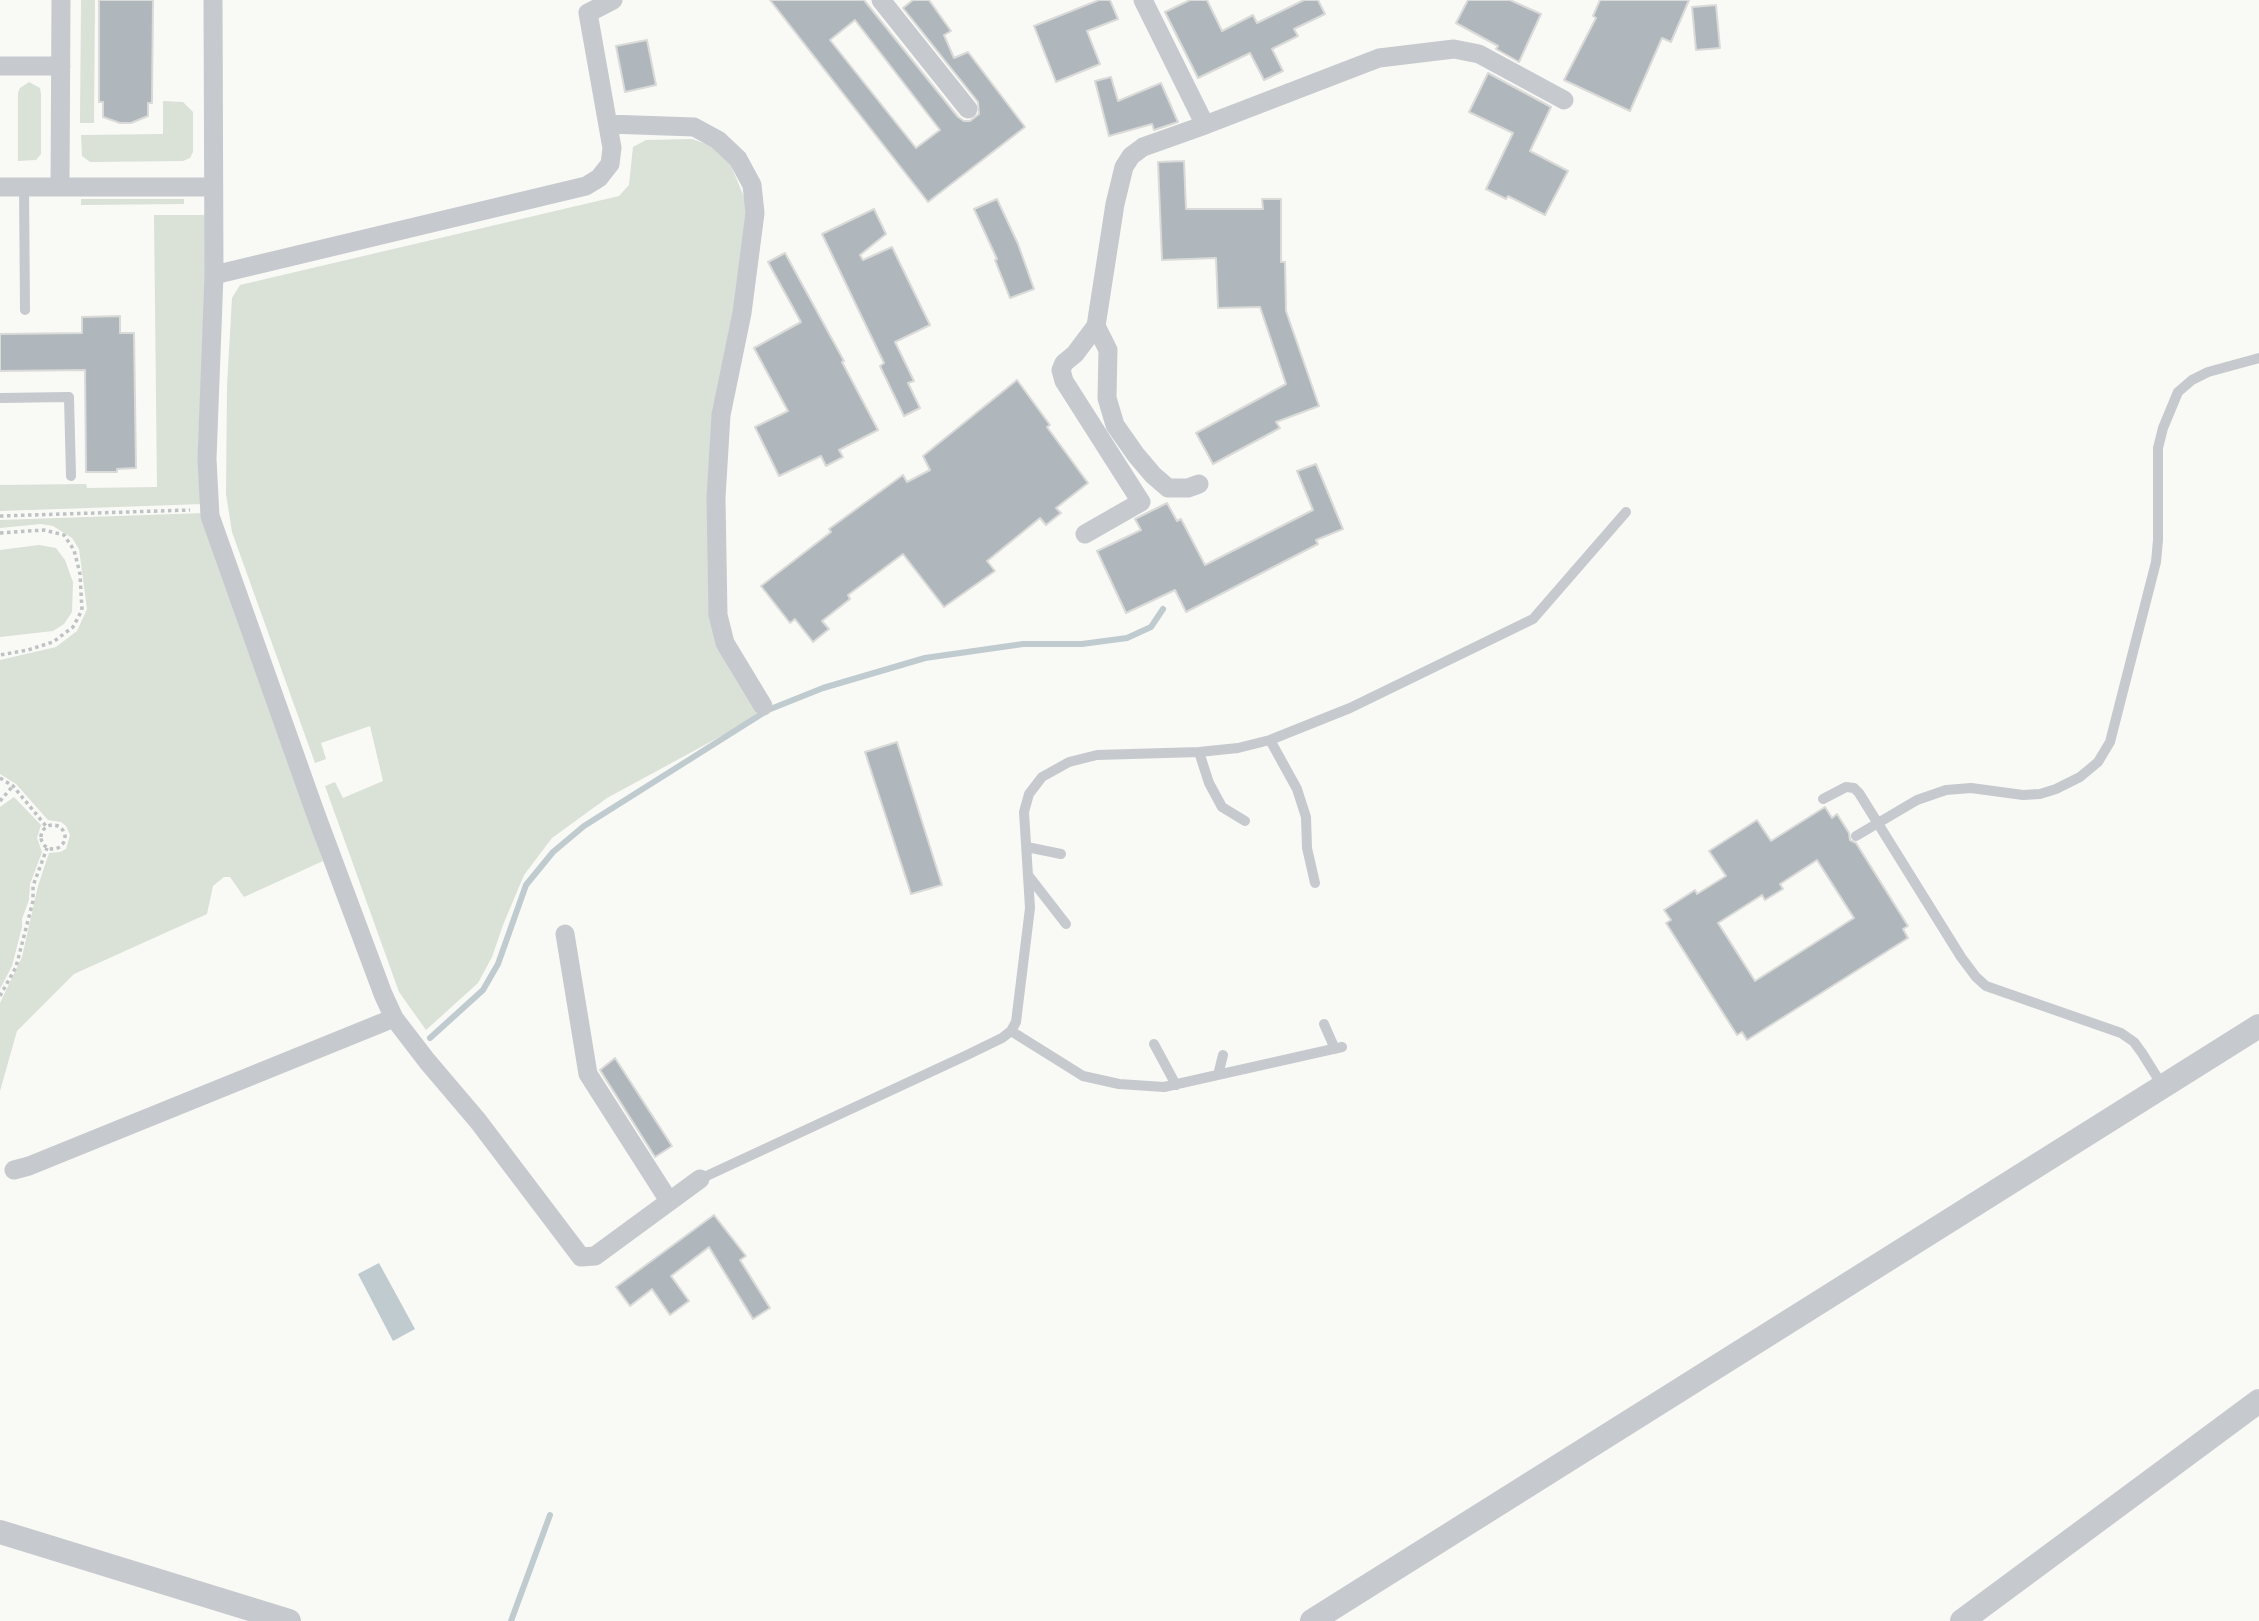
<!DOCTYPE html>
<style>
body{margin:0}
canvas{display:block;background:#f9f9f6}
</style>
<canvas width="2259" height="1621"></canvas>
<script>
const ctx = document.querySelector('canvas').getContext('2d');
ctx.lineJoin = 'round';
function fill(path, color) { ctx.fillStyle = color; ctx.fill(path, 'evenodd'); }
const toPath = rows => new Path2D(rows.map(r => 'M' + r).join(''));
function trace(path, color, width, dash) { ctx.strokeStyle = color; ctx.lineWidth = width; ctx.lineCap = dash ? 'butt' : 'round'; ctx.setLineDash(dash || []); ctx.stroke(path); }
fill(toPath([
 [81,0,95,0,94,123,80,123],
 [29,82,40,88,41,94,41,154,36,160,18,161,18,93,20,88],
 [163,101,183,102,193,112,193,152,190,158,183,161,90,162,82,156,81,135,163,134],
 [692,139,715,147,730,163,744,197,747,212,735,318,714,417,720,647,758,716,607,798,552,838,524,875,503,925,492,957,478,983,426,1030,399,992,325,786,335,782,343,798,383,781,370,726,321,743,326,759,315,763,232,532,226,494,227,386,232,298,240,285,619,196,629,185,633,147,646,140],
 [81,199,184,199,184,204,81,205],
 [154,215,209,215,203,504,0,511,0,485,86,484,87,488,157,487],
 [205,513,323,861,244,897,230,877,224,877,213,886,207,914,74,974,17,1031,0,1091,0,1003,22,957,38,886,49,853,60,852,66,849,70,835,66,826,61,822,48,820,16,784,0,774,0,660,56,647,77,631,87,609,79,549,72,538,53,526,41,524,0,528,0,520],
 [39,545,56,548,65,560,73,582,72,612,64,624,53,631,0,637,0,550],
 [14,797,41,825,37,838,42,852,30,884,29,900,22,919,22,927,12,966,0,989,0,807]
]), '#dae1d7');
fill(toPath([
 [379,1263,415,1329,393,1341,358,1274]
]), '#c0cbd0');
trace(toPath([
 [430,1038,483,990,498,964,526,885,553,852,584,826,768,710,823,688,925,658,1023,644,1082,644,1127,638,1151,627,1163,609],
 [511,1621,550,1515]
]), '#c0cbd0', 6);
const building = toPath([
 [99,0,153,0,152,103,148,103,148,116,131,123,120,123,103,117,103,102,99,102,99,0],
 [770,0,864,0,958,117,964,121,970,121,979,114,978,102,903,8,913,0,929,0,951,31,944,35,954,58,968,52,1025,127,928,202,770,0],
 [855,20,940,130,916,148,830,40,855,20],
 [1099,0,1110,0,1118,19,1087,31,1100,64,1056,82,1034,26,1099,0],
 [1190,0,1207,0,1222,31,1253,15,1257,23,1304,0,1318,0,1325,14,1294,29,1298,36,1272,49,1283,71,1264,80,1250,53,1198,78,1165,12,1190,0],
 [1468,0,1510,0,1541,14,1519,62,1496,49,1498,46,1456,23,1468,0],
 [1600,0,1689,0,1671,42,1662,38,1630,111,1564,80,1596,18,1593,16,1600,0],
 [1716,5,1720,48,1696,50,1692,7,1716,5],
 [647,40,656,85,625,92,616,46,647,40],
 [1488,73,1551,107,1530,151,1568,171,1545,215,1508,196,1506,199,1486,189,1513,133,1469,112,1488,73],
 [1111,77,1118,101,1161,83,1178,122,1154,130,1152,124,1109,136,1095,81,1111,77],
 [1184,161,1186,209,1263,209,1262,199,1281,199,1281,262,1285,262,1286,311,1319,406,1276,422,1280,428,1213,464,1196,433,1286,384,1260,307,1218,308,1216,258,1162,260,1158,162,1184,161],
 [997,199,1018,244,1034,289,1010,298,995,260,997,259,974,209,997,199],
 [874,209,886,234,860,255,863,260,892,247,930,325,895,342,914,381,908,383,920,408,904,416,880,366,884,363,822,234,874,209],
 [785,253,844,361,842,362,878,430,839,450,843,457,826,466,821,456,779,476,755,427,788,411,754,348,801,322,768,262,785,253],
 [120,316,120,333,134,333,136,468,117,469,117,472,86,472,85,370,0,371,0,334,82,333,82,317,120,316],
 [1017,380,1050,425,1047,427,1088,483,1056,508,1061,513,1046,525,1040,518,987,561,995,571,944,607,903,554,848,595,850,599,822,621,829,629,813,642,795,619,790,623,761,586,831,532,829,529,903,475,907,482,930,470,923,456,1017,380],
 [1316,464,1343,529,1316,540,1318,544,1186,612,1175,590,1126,613,1097,551,1141,530,1135,519,1167,503,1177,521,1181,519,1205,565,1313,510,1297,471,1316,464],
 [897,742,942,885,911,894,865,752,897,742],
 [1825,807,1832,818,1837,814,1849,833,1850,840,1856,843,1908,926,1903,929,1908,938,1747,1040,1742,1032,1737,1035,1666,923,1671,920,1664,910,1695,890,1697,894,1726,876,1709,851,1757,820,1771,841,1825,807],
 [1817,860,1854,918,1755,981,1718,923,1762,895,1765,900,1783,889,1780,884,1817,860],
 [615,1058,672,1146,655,1157,600,1070,615,1058],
 [714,1215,746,1256,740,1260,770,1308,753,1319,709,1247,671,1276,689,1301,670,1315,652,1289,630,1306,616,1287,714,1215]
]);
fill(building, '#afb7bd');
trace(building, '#dadbd8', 2);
trace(toPath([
 [0,516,190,510],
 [0,533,44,530,64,535,74,550,80,574,82,610,73,627,53,642,28,650,0,655],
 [0,778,13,786,46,826],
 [0,801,12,787],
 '41 837a12 12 0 1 1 24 0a12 12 0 1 1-24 0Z',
 [0,996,16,967,33,901,33,886,47,848]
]), '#bfc2c4', 3.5, [3.5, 3.5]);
trace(toPath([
 [24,187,25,310],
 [0,398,69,397,71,476],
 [1270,740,1297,789,1306,817,1307,848,1315,883],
 [1199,752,1209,783,1222,807,1245,821],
 [1823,799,1846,787,1854,788,1859,793,1961,957,1976,977,1986,986,2121,1033,2134,1042,2142,1053,2162,1085],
 [1856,836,1917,800,1946,790,1971,788,2023,795,2040,794,2056,789,2080,777,2098,762,2110,742,2156,562,2158,540,2158,448,2163,428,2178,392,2192,380,2208,372,2259,358],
 [1027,847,1061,854],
 [1028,875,1066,924],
 [1324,1024,1335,1049],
 [1011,1031,1083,1076,1119,1084,1164,1087,1342,1047],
 [1154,1044,1176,1085],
 [1218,1075,1223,1055],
 [700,1179,965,1056,1002,1038,1011,1031,1016,1022,1030,908,1024,812,1029,794,1042,777,1069,762,1097,755,1199,752,1238,748,1270,740,1350,708,1533,619,1626,512]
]), '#c6cace', 10);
trace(toPath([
 [213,0,214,275,207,459,210,516,315,812,383,994,394,1018,427,1061,478,1121,581,1257,595,1256,700,1179],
 [881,0,968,109],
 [1143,0,1205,125,1379,58,1454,49,1479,54,1564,100],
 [0,66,61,66],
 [608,124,694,127,718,140,738,159,752,185,755,213,742,313,721,415,716,498,718,615,725,643,763,706],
 [0,187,213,187],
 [60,187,61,0],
 [214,275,586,186,599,178,610,164,612,148,588,13,613,0],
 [1096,326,1108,350,1107,398,1115,425,1136,455,1153,475,1168,488,1188,488,1199,484],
 [1085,534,1141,502,1064,381,1061,370,1064,363,1075,354,1096,326,1115,204,1124,167,1131,156,1143,147,1205,125],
 [565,934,588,1074,669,1201],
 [14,1170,29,1166,394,1018]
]), '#c6cace', 19);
trace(toPath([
 [0,1532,289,1621],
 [1312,1621,2259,1026],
 [1962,1621,2259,1401]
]), '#c6cace', 24);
</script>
